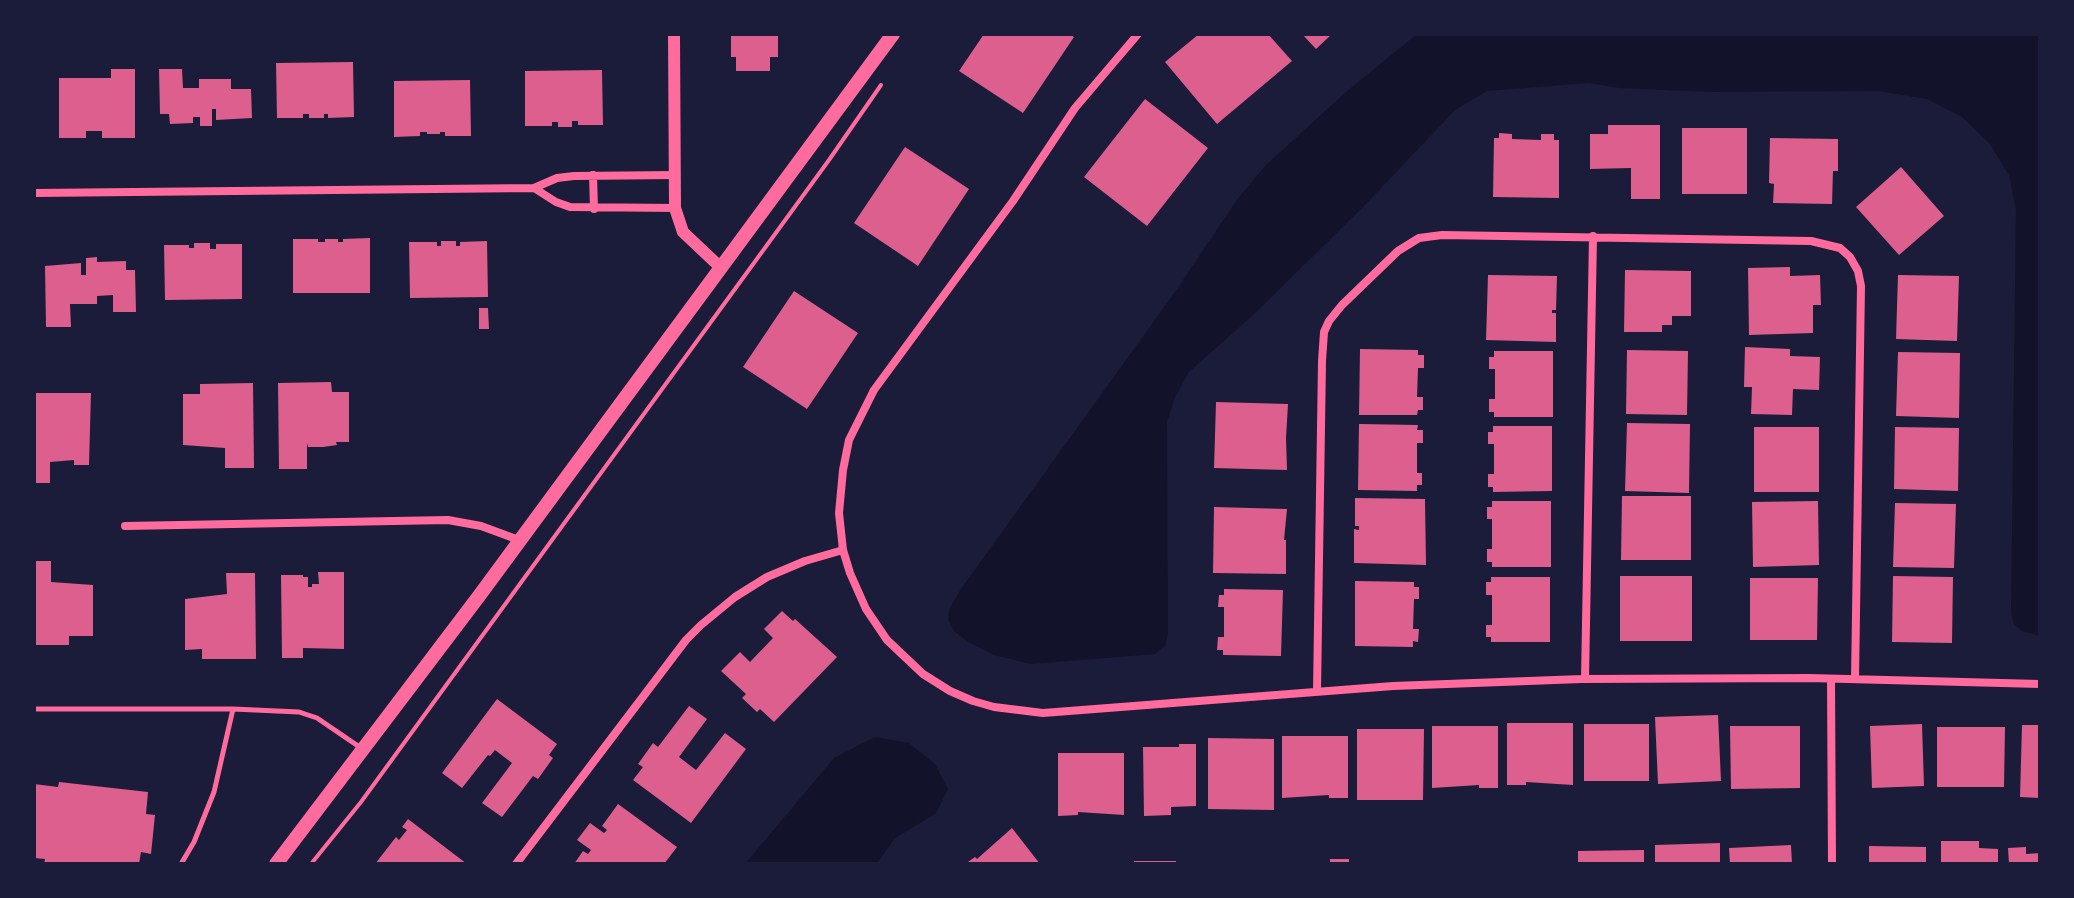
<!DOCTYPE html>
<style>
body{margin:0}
#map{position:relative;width:2074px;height:898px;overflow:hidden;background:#1b1b3a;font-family:Manrope,sans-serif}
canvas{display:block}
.frame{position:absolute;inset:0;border:36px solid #1b1b3a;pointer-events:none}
</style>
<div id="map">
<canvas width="2074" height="898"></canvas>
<div class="frame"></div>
</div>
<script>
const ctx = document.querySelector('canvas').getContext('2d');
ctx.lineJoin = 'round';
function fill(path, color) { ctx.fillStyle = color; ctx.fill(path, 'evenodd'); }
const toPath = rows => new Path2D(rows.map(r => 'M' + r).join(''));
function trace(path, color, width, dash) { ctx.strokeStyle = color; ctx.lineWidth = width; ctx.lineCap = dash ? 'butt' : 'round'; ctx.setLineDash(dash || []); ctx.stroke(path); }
fill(toPath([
 [1417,34,2040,34,2040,636,2022,631,2014,625,2011,613,2016,210,2009,175,1990,144,1962,117,1927,99,1879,91,1712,92,1620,88,1589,83,1487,91,1455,110,1364,206,1253,315,1189,372,1175,397,1167,422,1168,634,1165,646,1155,654,1031,664,994,655,968,642,954,631,948,619,949,610,961,589,1175,292,1236,201,1265,166,1346,92],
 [875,737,909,743,935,764,948,789,936,813,894,839,877,864,745,864,834,758]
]), '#12122b');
fill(toPath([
 [731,34,778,34,778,57,770,57,770,71,736,71,736,57,731,57],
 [984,34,1069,34,1074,37,1023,113,959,71],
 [1199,34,1268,34,1292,61,1217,124,1165,62],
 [1302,34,1332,34,1316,49],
 [353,62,354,117,328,118,328,114,324,114,324,118,309,118,309,114,303,114,303,118,277,118,276,63],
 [111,69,135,69,135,138,102,138,102,131,86,131,86,138,59,138,59,78,111,78],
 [159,69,182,69,183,88,199,88,199,79,231,79,231,89,251,89,252,118,216,120,216,109,212,109,212,126,200,126,200,117,193,117,193,123,170,124,169,114,160,114],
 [602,70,603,125,578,125,578,121,572,121,572,127,558,127,558,122,552,122,552,126,525,126,525,71],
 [470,80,471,136,445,136,445,132,440,132,440,134,427,134,427,132,420,132,420,136,394,137,394,81],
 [1145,99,1208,148,1147,226,1084,177],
 [1608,125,1660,125,1660,199,1631,199,1631,168,1590,169,1590,134,1608,134],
 [1682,128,1747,128,1747,194,1682,194],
 [1499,133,1512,134,1512,139,1541,140,1541,134,1554,134,1554,140,1559,140,1559,198,1493,197,1494,138,1499,138],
 [1770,138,1838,139,1838,171,1833,171,1832,204,1773,203,1774,184,1769,183],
 [905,147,969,189,918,266,854,223],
 [1901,167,1944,216,1899,255,1856,207],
 [370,238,370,293,293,293,293,239,318,239,318,242,325,242,325,239,338,239,338,242,343,242,343,239],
 [441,241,456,241,456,246,460,246,460,242,487,241,488,297,410,298,409,242,437,242,437,246,441,246],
 [194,243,210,243,210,249,216,249,216,244,242,244,242,299,165,300,164,245,189,245,189,248,194,248],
 [97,257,97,262,126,261,126,270,135,270,136,312,113,312,113,295,97,296,97,304,70,304,71,327,46,327,45,266,81,263,81,275,86,275,86,258],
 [1790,267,1790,276,1820,275,1821,305,1813,305,1813,333,1749,335,1748,268],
 [1625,270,1691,271,1691,316,1672,316,1672,325,1662,325,1662,332,1624,332],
 [1488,275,1557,276,1556,310,1552,310,1552,313,1556,313,1556,342,1486,340],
 [1898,275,1959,276,1957,341,1896,339],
 [794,291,858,333,807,409,743,367],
 [479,308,488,308,489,329,479,329],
 [1745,347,1790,349,1790,356,1820,357,1819,390,1793,389,1792,415,1751,414,1752,387,1744,387],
 [1360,349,1418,350,1418,355,1424,355,1424,368,1418,368,1417,397,1423,397,1423,410,1418,410,1417,415,1359,415],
 [1627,350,1688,351,1687,415,1626,414],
 [1494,351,1553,351,1553,417,1494,417,1494,412,1489,412,1489,399,1495,399,1495,369,1489,369,1489,357,1494,357],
 [1898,352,1960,353,1959,418,1896,416],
 [331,382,332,392,349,392,349,442,336,442,337,445,323,447,308,447,307,443,307,469,279,469,278,383],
 [253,383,254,468,225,468,225,448,183,445,183,394,200,394,200,384],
 [34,393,91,393,89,465,74,465,74,460,50,462,50,483,34,483],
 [1216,402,1288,404,1286,438,1287,470,1214,468],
 [1627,423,1690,424,1689,493,1625,491],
 [1359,424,1418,425,1417,430,1423,430,1423,443,1417,443,1417,473,1422,473,1422,485,1417,485,1417,491,1358,490],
 [1493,426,1552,426,1552,491,1493,492,1493,487,1488,487,1488,474,1494,474,1494,444,1488,444,1488,432,1493,432],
 [1754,427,1819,427,1819,492,1754,492],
 [1895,427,1959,428,1958,491,1894,489],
 [1622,496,1691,496,1691,560,1621,560],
 [1355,498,1425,499,1426,565,1354,563,1354,529,1359,530,1359,526,1355,526],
 [1492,501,1551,501,1551,567,1492,567,1492,562,1487,562,1487,549,1492,549,1492,519,1487,519,1487,507,1492,507],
 [1818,501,1819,565,1753,567,1752,502],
 [1895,503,1956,504,1954,568,1893,567],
 [1214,507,1287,509,1284,540,1286,540,1286,574,1213,573],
 [34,561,51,561,51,582,93,585,93,636,69,636,69,645,34,645],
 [318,572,344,572,344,649,303,648,303,658,282,658,281,575,303,575,303,577,308,577,308,587,312,587,312,584,319,584],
 [226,573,255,573,256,659,202,659,202,649,185,650,185,599,227,594],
 [1620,576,1692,576,1692,641,1620,641],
 [1893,576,1953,577,1952,643,1892,642],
 [1491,577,1550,577,1550,642,1491,642,1491,637,1486,637,1486,625,1492,625,1492,595,1486,595,1486,582,1491,582],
 [1750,578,1818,578,1817,640,1750,640],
 [1355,581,1414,582,1414,587,1419,587,1419,599,1414,599,1413,629,1419,629,1418,642,1413,641,1413,647,1355,646],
 [1224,589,1283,590,1281,656,1223,655,1223,650,1217,650,1218,637,1224,637,1224,607,1218,607,1219,595,1224,595],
 [782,611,793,621,795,619,837,657,774,722,760,709,757,712,742,698,746,694,721,671,740,652,750,662,773,638,764,629],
 [497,699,557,744,549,755,553,758,538,779,533,776,502,817,482,803,512,763,495,750,490,756,488,755,462,788,442,773],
 [689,706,707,719,679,757,696,770,725,733,746,749,691,823,633,780,643,767,638,764,653,743,658,747],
 [1718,715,1721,781,1658,784,1655,717],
 [1507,723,1573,723,1573,785,1526,782,1526,785,1507,785],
 [1584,724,1649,724,1649,781,1584,781],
 [1922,724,1924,786,1872,788,1870,726],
 [2022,725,2040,725,2040,798,2020,797],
 [1432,726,1498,726,1498,788,1479,788,1479,785,1432,788],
 [1730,726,1800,726,1800,788,1731,789],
 [1937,727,2005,727,2004,787,1937,787],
 [1357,729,1424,729,1423,800,1357,800],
 [1282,736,1348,736,1348,798,1329,798,1329,795,1282,798],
 [1208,738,1274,739,1274,810,1208,809],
 [1179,744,1196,744,1196,806,1171,807,1171,815,1144,816,1143,747,1179,747],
 [1058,753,1124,753,1124,815,1078,812,1078,815,1058,816],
 [59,782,148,792,146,814,155,815,151,854,141,852,139,864,44,864,45,859,34,858,34,784,58,787],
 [618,804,677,847,664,864,574,864,583,851,588,854,591,850,577,840,590,823,604,833,607,830,602,826],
 [408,819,467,864,375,864,396,837,399,840,407,830,402,827],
 [1012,828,1040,864,965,864,975,857,977,859],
 [1941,841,1979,841,1979,848,1998,849,1998,864,1941,864],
 [1720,843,1720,864,1655,864,1655,845],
 [1791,845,1792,864,1730,864,1729,848],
 [1869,846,1926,847,1926,864,1869,864],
 [2026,847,2026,854,2040,853,2040,864,2009,864,2008,848],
 [1644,850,1644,864,1578,864,1578,851],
 [1330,859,1349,859,1349,864,1330,864],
 [1134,861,1176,861,1176,864,1134,864]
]), '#dd5f8e');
trace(toPath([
 [311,864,361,802,829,160,881,85]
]), '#ff6b9d', 4);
trace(toPath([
 [34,709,233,709],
 [181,864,194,842,214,792,233,709,299,712,317,718,361,748]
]), '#ff6b9d', 5);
trace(toPath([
 [1138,34,1075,108,1013,201,874,390,849,440,843,470,839,513,843,550,850,573,866,609,887,640,923,674,950,691,973,701,994,707,1043,713,1393,686,1582,679,1809,678,2040,684],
 [593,175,594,209],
 [534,188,556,202,570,207,675,208],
 [34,193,534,188,557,178,574,176,675,175],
 [125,526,448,520,481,526,519,540],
 [1585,679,1593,236],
 [1831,679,1832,864],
 [1317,691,1322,361,1324,332,1329,321,1342,305,1398,251,1419,238,1442,235,1811,241,1840,248,1850,257,1858,271,1861,286,1855,679],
 [516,864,686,640,701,625,735,597,767,577,805,561,843,550]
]), '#ff6b9d', 8);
trace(toPath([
 [674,34,675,208,683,232,719,266]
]), '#ff6b9d', 12);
trace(toPath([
 [276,864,479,596,893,34]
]), '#ff6b9d', 14);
</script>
